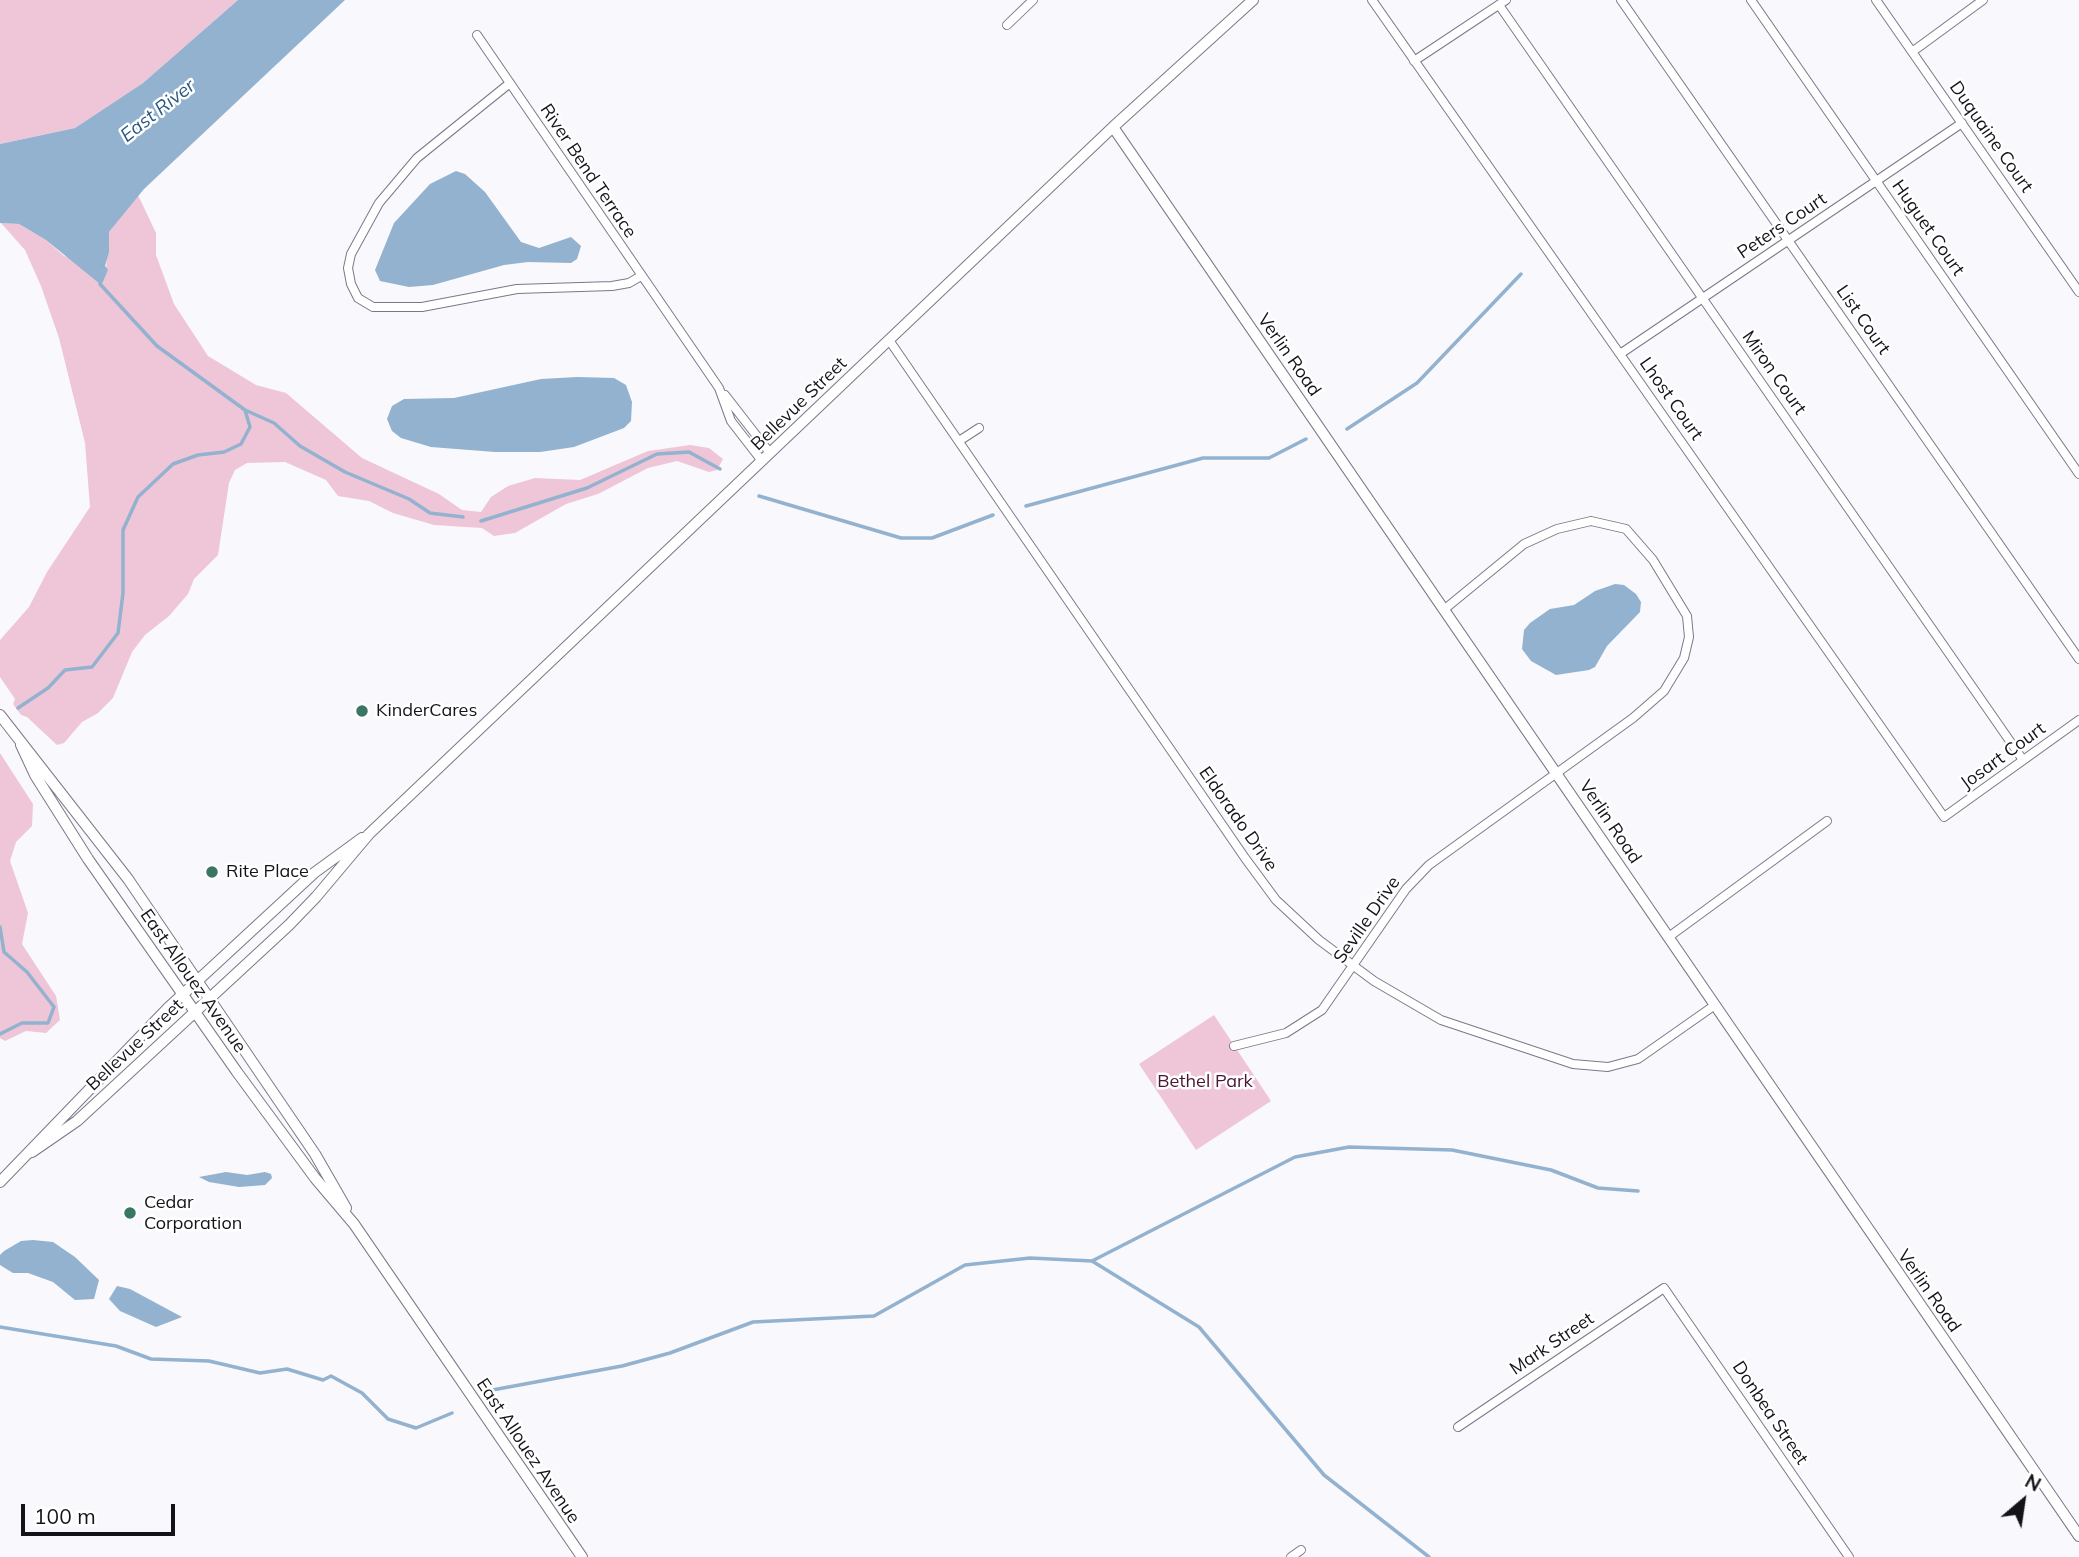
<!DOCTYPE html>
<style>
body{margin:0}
#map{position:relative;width:2079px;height:1557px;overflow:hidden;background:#f9f8fc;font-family:Mulish,sans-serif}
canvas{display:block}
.north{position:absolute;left:1988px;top:1466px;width:70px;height:70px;-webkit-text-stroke:5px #fff;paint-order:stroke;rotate:29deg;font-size:19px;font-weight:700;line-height:28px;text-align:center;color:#15131a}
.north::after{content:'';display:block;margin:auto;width:24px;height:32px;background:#15131a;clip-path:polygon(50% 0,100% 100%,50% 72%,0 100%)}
.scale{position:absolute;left:21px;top:1504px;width:154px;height:32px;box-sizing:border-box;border:4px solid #15131a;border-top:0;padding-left:9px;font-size:21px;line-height:24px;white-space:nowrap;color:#15131a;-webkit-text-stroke:5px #fff;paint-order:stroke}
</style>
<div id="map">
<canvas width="2079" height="1557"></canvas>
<div class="north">N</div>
<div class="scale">100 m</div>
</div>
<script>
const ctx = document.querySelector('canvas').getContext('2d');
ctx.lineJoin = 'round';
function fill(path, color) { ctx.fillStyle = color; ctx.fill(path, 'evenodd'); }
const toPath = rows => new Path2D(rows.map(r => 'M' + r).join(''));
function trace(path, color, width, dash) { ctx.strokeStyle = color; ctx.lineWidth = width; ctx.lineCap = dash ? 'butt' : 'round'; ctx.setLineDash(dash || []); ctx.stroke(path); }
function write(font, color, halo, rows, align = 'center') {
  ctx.font = font + ' Mulish,sans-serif'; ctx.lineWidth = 5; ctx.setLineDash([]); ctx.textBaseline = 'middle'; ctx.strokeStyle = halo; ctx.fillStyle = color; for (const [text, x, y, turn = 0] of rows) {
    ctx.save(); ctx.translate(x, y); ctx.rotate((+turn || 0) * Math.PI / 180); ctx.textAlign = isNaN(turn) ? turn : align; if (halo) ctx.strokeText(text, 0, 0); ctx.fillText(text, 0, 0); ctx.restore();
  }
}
fill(toPath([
 [0,0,238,0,143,83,75,128,0,144],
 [138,195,156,233,156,255,174,304,208,356,256,385,286,393,362,458,439,494,462,510,481,512,491,497,508,486,535,478,580,480,648,451,690,445,709,448,723,459,717,470,709,472,677,461,648,468,598,494,566,504,515,533,494,536,482,528,434,525,393,513,369,501,338,496,326,480,285,462,247,463,235,470,229,483,218,555,194,579,188,594,169,616,145,635,132,652,113,698,98,713,82,722,64,743,57,745,27,717,21,715,13,704,15,699,0,677,0,640,29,607,47,572,90,507,85,443,59,338,41,286,25,250,1,223,19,224,46,240,64,256,106,270,109,232],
 [0,753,33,804,32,826,16,842,10,861,28,913,22,944,56,996,60,1020,46,1033,26,1031,5,1041,0,1038],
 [1214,1015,1271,1101,1196,1150,1139,1064]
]), '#efc6d8');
fill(toPath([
 [238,0,345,0,144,189,109,232,109,252,100,284,46,240,19,224,0,223,0,144,75,128,143,83],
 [456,171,465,174,485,192,521,242,539,248,571,237,581,246,577,259,571,263,528,262,504,265,433,285,409,287,380,281,375,270,394,223,430,184],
 [577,377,614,378,626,385,632,402,631,421,624,428,574,447,540,452,495,452,431,447,401,438,392,431,387,419,392,406,404,399,454,398,541,379],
 [1615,584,1624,585,1636,594,1641,602,1640,612,1607,646,1595,667,1589,670,1556,675,1531,661,1522,649,1524,630,1530,623,1550,609,1574,605,1595,591],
 [226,1172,247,1175,265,1172,271,1174,272,1178,265,1185,239,1187,209,1182,199,1177],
 [33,1240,53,1242,75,1257,99,1280,94,1299,75,1300,53,1282,28,1273,13,1273,0,1265,0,1255,4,1251,21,1241],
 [117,1286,130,1289,182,1317,156,1327,120,1311,109,1299]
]), '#92b2cf');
trace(toPath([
 [245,410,274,423,300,446,345,472,409,499,430,513,463,517],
 [1347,429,1417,383,1521,274],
 [759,496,901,538,932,538,993,515],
 [1026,506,1203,458,1269,458,1306,439],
 [481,521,587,488,657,454,689,452,720,469],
 [18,708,48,688,65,670,92,667,118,633,123,593,123,530,138,497,173,464,198,455,224,452,241,444,250,427,245,410,157,346,100,284,106,270,103,266],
 [0,927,4,952,27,972,54,1007,48,1023,22,1023,0,1034],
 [1092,1261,1295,1157,1349,1147,1452,1150,1551,1170,1598,1188,1638,1191],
 [0,1327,116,1346,151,1359,209,1361,260,1373,287,1369,323,1380,331,1376,362,1393,388,1419,416,1428,452,1413],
 [487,1391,622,1366,670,1353,753,1322,874,1316,965,1265,1030,1258,1092,1261,1199,1327,1324,1475,1429,1557]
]), '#92b2cf', 3.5);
const minor = toPath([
 [1372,0,1944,817,2079,720],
 [1621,0,2079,659],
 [1751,0,2079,474],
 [1876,0,2079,292],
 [1499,5,2023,760],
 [1007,25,1033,0],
 [477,35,719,388,731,421,762,461],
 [1912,52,1983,0],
 [1414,61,1506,0],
 [510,83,417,158,379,203,351,254,348,268,351,284,358,298,373,307,422,307,517,289,612,286,629,283,641,276],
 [889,340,1245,858,1276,900,1319,940,1374,981,1441,1020,1573,1064,1608,1067,1638,1059,1715,1005],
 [1620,354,1962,123],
 [725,395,770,453],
 [959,441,979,428],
 [1670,936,1827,821],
 [1234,1046,1286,1033,1322,1010,1406,889,1429,865,1633,718,1664,691,1684,658,1689,637,1687,616,1653,560,1626,529,1591,521,1557,529,1524,544,1446,608],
 [1458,1427,1664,1288,1849,1557],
 [1291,1557,1301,1550]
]);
const tertiary = toPath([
 [1113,127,2079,1536],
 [0,715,128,879,315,1154,346,1208],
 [21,745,35,775,88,859,237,1072,315,1178,354,1224,582,1557],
 [32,1152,77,1121,289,925,316,897,369,834,1113,127,1253,0],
 [0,1182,168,1008,314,873,362,838]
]);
trace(minor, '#7d7889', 10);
trace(tertiary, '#7d7889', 12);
trace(minor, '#fff', 8);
trace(tertiary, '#fff', 10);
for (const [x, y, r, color] of [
 [362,711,7,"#3a7763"],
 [212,872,7,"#3a7763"],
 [130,1213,7,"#3a7763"]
]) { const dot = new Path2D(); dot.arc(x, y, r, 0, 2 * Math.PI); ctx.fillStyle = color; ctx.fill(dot); trace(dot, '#fff', 2.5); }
write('18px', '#15131a', '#fff', [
 ["Duquaine Court",1991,137,55],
 ["River Bend Terrace",588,171,56],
 ["Peters Court",1782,226,-34],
 ["Huguet Court",1928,228,55],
 ["List Court",1863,320,55],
 ["Verlin Road",1289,355,55],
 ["Miron Court",1774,373,55],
 ["Lhost Court",1671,399,55],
 ["Bellevue Street",799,404,-44],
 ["Josart Court",2003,756,-36],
 ["Eldorado Drive",1238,819,55],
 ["Verlin Road",1610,822,56],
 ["Seville Drive",1367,920,-55],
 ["East Allouez Avenue",193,981,55],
 ["Bellevue Street",135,1045,-43],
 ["Verlin Road",1929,1291,55],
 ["Mark Street",1552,1344,-34],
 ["Donbea Street",1770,1413,56],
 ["East Allouez Avenue",528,1451,56]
]);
write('18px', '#15131a', '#fff', [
 ["KinderCares",376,711],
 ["Rite Place",226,872],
 ["Cedar",144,1203],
 ["Corporation",144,1224]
], 'left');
write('18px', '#491632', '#fff', [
 ["Bethel Park",1205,1082]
]);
write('italic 19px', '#285981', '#fff', [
 ["East River",158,111,-38]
]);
</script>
